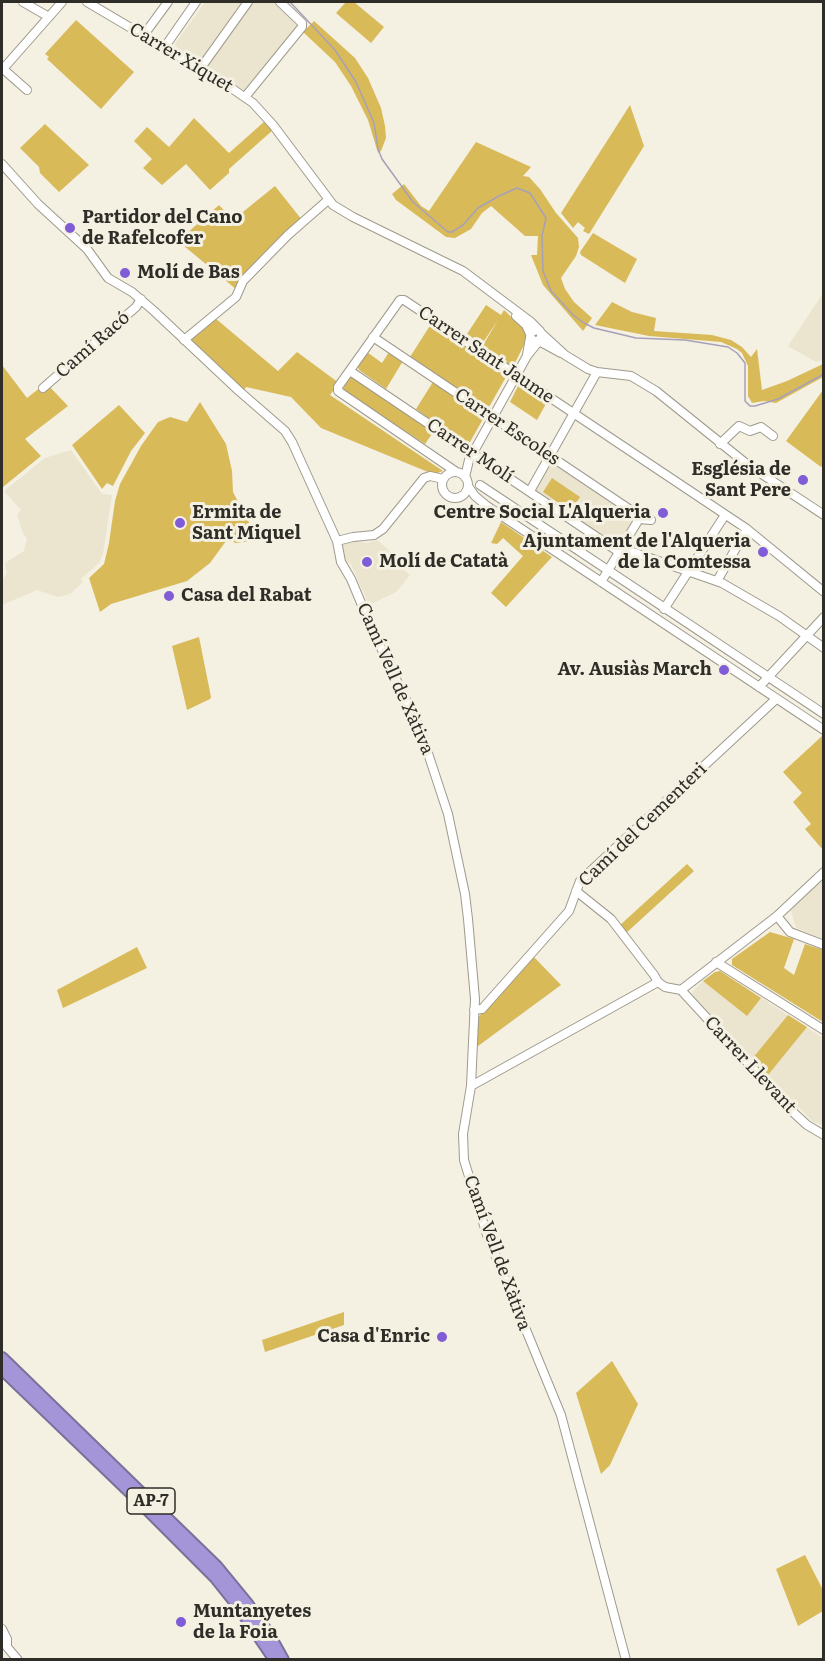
<!DOCTYPE html>
<meta charset="utf-8">
<style>
body{margin:0}
#map{position:relative;width:825px;height:1661px;overflow:hidden;background:#f4f0e2;font-family:Literata,serif}
canvas{display:block}
.frame{position:absolute;inset:0;border:3px solid #2f2d28;pointer-events:none}
</style>
<div id="map">
<canvas width="825" height="1661"></canvas>
<div class="frame"></div>
</div>
<script>
const ctx = document.querySelector('canvas').getContext('2d');
ctx.lineJoin = 'round';
function fill(path, color) { ctx.fillStyle = color; ctx.fill(path, 'evenodd'); }
const toPath = rows => new Path2D(rows.map(r => 'M' + r).join(''));
function trace(path, color, width, dash) { ctx.strokeStyle = color; ctx.lineWidth = width; ctx.lineCap = dash ? 'butt' : 'round'; ctx.setLineDash(dash || []); ctx.stroke(path); }
function write(font, color, halo, rows, align = 'center') {
  ctx.font = font + ' Literata,serif'; ctx.lineWidth = 6; ctx.setLineDash([]); ctx.textBaseline = 'middle'; ctx.strokeStyle = halo; ctx.fillStyle = color; for (const [text, x, y, turn = 0] of rows) {
    ctx.save(); ctx.translate(x, y); ctx.rotate((+turn || 0) * Math.PI / 180); ctx.textAlign = isNaN(turn) ? turn : align; if (halo) ctx.strokeText(text, 0, 0); ctx.fillText(text, 0, 0); ctx.restore();
  }
}
fill(toPath([
 [205,2,275,2,299,25,244,90,176,49,175,44],
 [823,293,823,360,816,362,788,346],
 [71,450,102,494,112,495,103,554,99,563,81,579,83,582,70,594,58,597,37,590,2,605,2,580,7,573,5,563,24,551,27,539,22,531,17,514,21,510,4,491,45,458],
 [549,464,553,464,631,515,633,524,620,543,614,543,537,492,536,488],
 [351,540,368,543,377,540,397,557,394,561,410,575,396,592,369,605,350,562,345,564,342,555,342,544],
 [819,882,823,882,823,939,796,928,791,910],
 [720,971,823,1038,823,1125,813,1122,692,996,693,991,703,981,715,972]
]), '#ebe4ce');
fill(toPath([
 [346,2,354,2,384,27,371,43,336,13],
 [76,20,134,72,101,109,47,59,49,57,45,54],
 [314,21,355,58,368,78,381,108,385,126,386,138,381,151,378,153,368,120,351,86,335,62,303,32],
 [630,105,644,146,589,234,583,231,585,228,578,222,573,228,561,213],
 [194,118,229,153,265,121,273,130,229,169,229,173,210,190,186,164,162,185,143,168,152,159,134,141,147,127,169,147],
 [45,124,89,165,59,192,40,173,39,167,20,148],
 [476,142,531,167,523,176,529,177,540,189,556,213,578,238,579,247,576,256,561,278,565,289,574,302,592,318,583,331,543,285,531,255,537,255,538,236,525,236,491,206,482,213,471,229,455,238,446,237,396,200,392,194,404,184,421,206,429,211],
 [275,186,302,220,237,290,178,241,219,205,233,220],
 [593,233,637,259,625,283,581,255,580,252],
 [612,302,632,312,656,318,654,331,712,335,731,340,742,347,751,357,757,349,762,390,787,381,823,364,823,377,776,403,764,401,752,403,748,396,748,366,742,353,737,349,721,342,649,336,595,325],
 [486,305,501,315,504,310,524,329,526,337,525,343,512,369,482,347,498,320,482,344,467,334],
 [215,318,278,371,297,352,339,383,330,395,443,471,435,474,432,472,428,472,321,428,291,397,246,387,243,392,190,340,194,334],
 [431,324,505,374,506,377,489,407,486,408,410,357],
 [367,352,382,363,389,352,403,361,386,389,359,370,358,367],
 [2,365,27,398,46,383,68,406,25,439,41,456,3,487],
 [353,376,434,431,425,444,344,391,344,387,350,377],
 [433,382,482,415,483,419,470,442,465,444,416,409],
 [522,385,547,402,537,420,510,402,518,386],
 [823,390,824,463,821,467,786,441],
 [200,402,226,444,232,471,233,492,258,540,235,543,229,537,210,563,187,581,111,604,100,612,89,578,104,564,109,543,115,501,120,484,141,446,158,422,170,417,187,422],
 [119,405,145,433,131,451,113,486,107,483,102,489,72,445],
 [552,478,580,497,570,511,543,492],
 [501,522,552,557,506,607,491,593,523,556,503,538,497,544,491,543],
 [199,637,211,697,210,699,187,710,172,646],
 [822,736,824,737,823,850,805,829,811,824,793,802,802,793,783,772],
 [687,864,694,871,625,934,619,926],
 [770,932,794,939,784,968,794,975,805,944,823,950,823,1022,732,965,732,959],
 [137,947,147,968,63,1008,57,990],
 [532,955,561,985,474,1049,475,1021],
 [720,971,761,998,747,1016,703,981,715,972],
 [788,1015,807,1027,768,1075,752,1059],
 [344,1312,344,1325,265,1352,262,1340],
 [612,1361,638,1404,610,1465,601,1474,576,1393],
 [805,1555,823,1590,823,1611,798,1626,776,1569]
]), '#d9ba59');
trace(toPath([
 [290,2,335,50,356,82,374,123,378,149,382,159,413,202,448,232,452,232,463,225,478,208,499,196,517,188,530,193,546,218,542,236,543,271,551,291,573,315,584,323,594,328,636,338,685,340,728,347,737,353,745,363,745,401,750,406,755,406,778,399,824,374]
]), '#a6a0b9', 1.5);
const minor = toPath([
 [23,2,49,17],
 [87,2,224,83,253,103,273,125,333,205,353,217,463,271,531,322,540,331],
 [143,36,168,2],
 [164,48,196,2],
 [2,68,27,90],
 [200,69,248,2],
 [2,70,62,2],
 [245,97,302,27,302,23,280,2],
 [2,164,38,204,87,249,108,278,132,292,154,311,239,391,285,431,292,442,337,541,341,562,351,579,372,629,420,729,448,814,465,894,468,919,475,999,471,1086,463,1134,464,1160,487,1235,561,1415,626,1660],
 [516,316,526,325,530,334],
 [541,333,565,355,588,369,597,372,631,376,656,391,748,465,824,515],
 [373,337,635,513,639,519],
 [184,340,236,297,243,281,288,235,328,200],
 [539,341,561,353],
 [527,355,531,332,538,330,542,334,539,341,534,341,531,338],
 [350,371,619,552],
 [43,388,136,307,141,299],
 [720,444,739,426,750,431,761,427,773,436],
 [455,471,338,391,338,387,400,300,404,300,747,529,824,592],
 '442 485a13 13 0 1 1 26 0a13 13 0 1 1-26 0Z',
 [465,477,469,460,527,356,539,341],
 [480,485,824,714],
 [468,486,475,496,487,506,824,730],
 [530,491,597,372],
 [639,519,651,520],
 [337,541,353,537,374,535,383,529,424,478,430,476,443,479],
 [621,548,722,583,779,616,824,648],
 [717,581,747,529],
 [601,582,639,519],
 [664,609,725,515],
 [759,687,824,617],
 [576,891,611,919,654,975,658,982,665,987,681,990],
 [777,916,790,932,824,945],
 [716,962,824,1030],
 [681,990,795,1114,807,1125,824,1135],
 [681,990,777,916,824,872],
 [474,1010,482,1009,569,911,580,881,776,699],
 [471,1086,658,982],
 [2,1629,7,1639,7,1647,18,1660]
]);
const highway = toPath([
 [2,1358,216,1566,248,1605,268,1633,283,1660],
 [2,1369,130,1492,215,1577,239,1607,275,1660]
]);
trace(minor, '#9e9a8d', 10);
trace(highway, '#7a719a', 14);
trace(minor, '#fff', 8);
trace(highway, '#a395d8', 10);
for (const [x, y, r, color] of [
 [70,228,6,"#805cd6"],
 [125,273,6,"#805cd6"],
 [803,480,6,"#805cd6"],
 [663,513,6,"#805cd6"],
 [180,523,6,"#805cd6"],
 [763,552,6,"#805cd6"],
 [367,562,6,"#805cd6"],
 [169,596,6,"#805cd6"],
 [724,670,6,"#805cd6"],
 [442,1337,6,"#805cd6"],
 [181,1622,6,"#805cd6"]
]) { const dot = new Path2D(); dot.arc(x, y, r, 0, 2 * Math.PI); ctx.fillStyle = color; ctx.fill(dot); trace(dot, '#f4f0e2', 2); }
for (const [x, y, w] of [
 [151,1501,48]
]) { const box = new Path2D(); box.roundRect(x - w / 2, y - 13, w, 26, 4.5); ctx.fillStyle = '#f4f0e2'; ctx.fill(box); trace(box, '#2f2d28', 1.5); }
write('bold 16px', '#2f2d28', null, [
 ["AP-7",151,1501]
]);
write('18px', '#2f2d28', '#f4f0e2', [
 ["Carrer Xiquet",181,58,31],
 ["Camí Racó",93,345,-41],
 ["Carrer Sant Jaume",486,355,34],
 ["Carrer Escoles",507,427,34],
 ["Carrer Molí",470,451,34],
 ["Camí Vell de Xàtiva",395,679,66],
 ["Camí del Cementeri",643,825,-44],
 ["Carrer Llevant",750,1065,47],
 ["Camí Vell de Xàtiva",497,1253,70]
]);
write('bold 18px', '#2f2d28', '#f4f0e2', [
 ["Partidor del Cano",82,218],
 ["de Rafelcofer",82,239],
 ["Molí de Bas",137,273],
 ["Església de",791,470,"right"],
 ["Sant Pere",791,491,"right"],
 ["Ermita de",192,513],
 ["Sant Miquel",192,534],
 ["Centre Social L'Alqueria",651,513,"right"],
 ["Ajuntament de l'Alqueria",751,542,"right"],
 ["de la Comtessa",751,563,"right"],
 ["Molí de Catatà",379,562],
 ["Casa del Rabat",181,596],
 ["Av. Ausiàs March",712,670,"right"],
 ["Casa d'Enric",430,1337,"right"],
 ["Muntanyetes",193,1612],
 ["de la Foia",193,1633]
], 'left');
</script>
